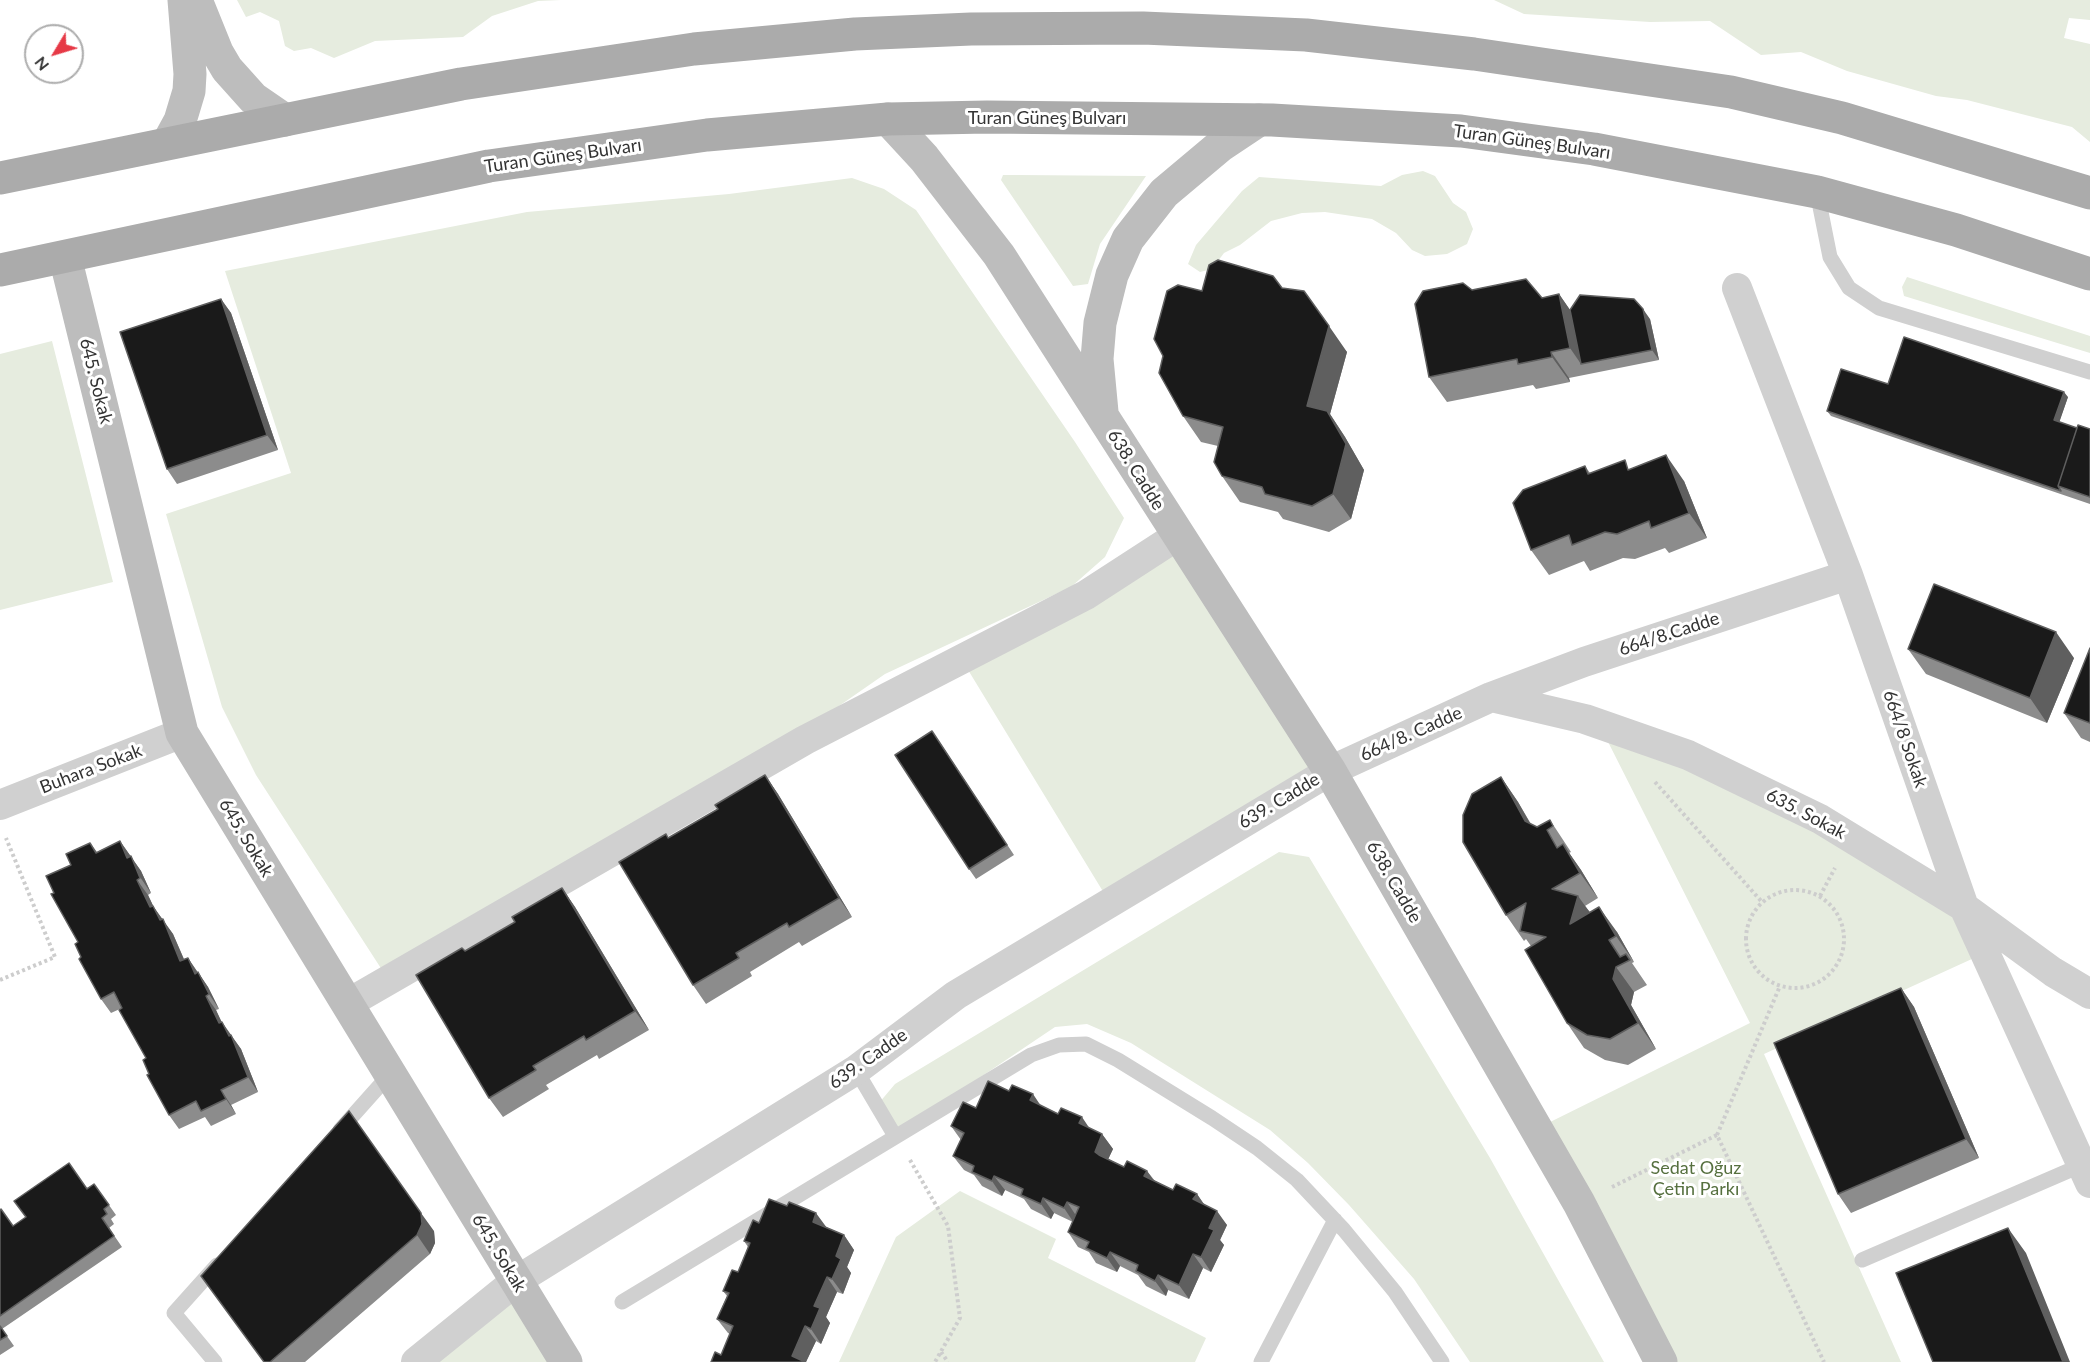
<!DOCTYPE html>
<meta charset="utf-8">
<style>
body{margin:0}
#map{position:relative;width:2090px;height:1362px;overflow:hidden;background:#fff;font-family:Lato,sans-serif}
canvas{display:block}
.north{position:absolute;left:24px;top:24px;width:60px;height:60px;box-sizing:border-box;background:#fff;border:2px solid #adadad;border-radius:50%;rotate:232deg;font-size:16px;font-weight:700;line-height:24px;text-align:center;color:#333}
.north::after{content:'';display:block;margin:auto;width:21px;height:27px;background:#e63946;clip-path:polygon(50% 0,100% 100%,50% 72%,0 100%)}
</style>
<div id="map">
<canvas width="2090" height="1362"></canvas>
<div class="north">N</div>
</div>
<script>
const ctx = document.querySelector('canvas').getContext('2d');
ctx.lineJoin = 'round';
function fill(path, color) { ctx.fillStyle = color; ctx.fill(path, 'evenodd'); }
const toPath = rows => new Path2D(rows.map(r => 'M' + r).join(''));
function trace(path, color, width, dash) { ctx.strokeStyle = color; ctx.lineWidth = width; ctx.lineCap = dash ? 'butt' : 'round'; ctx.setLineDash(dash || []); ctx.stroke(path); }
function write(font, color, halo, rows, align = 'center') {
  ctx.font = font + ' Lato,sans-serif'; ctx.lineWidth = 6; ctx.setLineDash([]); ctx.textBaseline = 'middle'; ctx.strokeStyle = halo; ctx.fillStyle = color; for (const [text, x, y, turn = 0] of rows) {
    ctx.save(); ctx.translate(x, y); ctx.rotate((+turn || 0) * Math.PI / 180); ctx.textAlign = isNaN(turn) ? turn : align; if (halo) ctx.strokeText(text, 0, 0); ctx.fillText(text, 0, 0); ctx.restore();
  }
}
fill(toPath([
 [237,0,561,0,538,1,492,16,463,37,375,41,334,58,311,48,294,51,285,46,279,21,260,12,246,17],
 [1494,0,2090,0,2090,20,2069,18,2064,38,2090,44,2090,142,2072,127,1967,100,1936,96,1847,71,1801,52,1761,55,1710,21,1650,22,1524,14],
 [1423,171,1435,176,1453,203,1466,212,1473,229,1467,244,1447,254,1425,256,1412,250,1396,233,1372,219,1325,212,1302,213,1271,221,1240,245,1224,253,1212,269,1200,272,1188,264,1196,245,1242,191,1259,177,1381,186,1402,175],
 [1003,175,1018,175,1146,176,1100,244,1088,284,1073,286,1001,180],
 [852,178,884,189,916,210,1075,442,1124,518,1105,557,1071,587,885,674,803,731,384,973,256,775,222,707,166,514,291,473,225,271,527,212,729,194],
 [1907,277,2090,336,2090,353,1904,296,1902,287],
 [52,341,113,582,0,610,0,354],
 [1177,536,1330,771,1110,903,962,660],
 [1599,724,1964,907,1985,953,1764,1054,1901,1362,1675,1362,1536,1129,1750,1023],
 [1279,852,1309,857,1490,1158,1604,1362,1470,1362,1414,1279,1349,1205,1308,1163,1270,1130,1131,1043,1087,1024,1055,1027,899,1132,879,1103,895,1084],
 [960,1191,1056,1239,1048,1258,1206,1338,1195,1362,839,1362,896,1237],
 [516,1281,566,1362,416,1362]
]), '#e6ecdf');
trace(toPath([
 [1655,782,1762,902],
 '1746 939a49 49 0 1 1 98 0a49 49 0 1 1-98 0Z',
 [1820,896,1835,868],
 [0,980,55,957,6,838],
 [1717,1135,1780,986],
 [910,1160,948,1226,960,1318,935,1362],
 [1612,1187,1717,1135,1824,1362],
 [941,1352,948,1362]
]), '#cdcdcd', 4, [3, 3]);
trace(toPath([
 [1817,192,1830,257,1849,288,1879,308,2090,372],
 [856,1070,895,1136],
 [340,1130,390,1074],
 [1862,1260,2082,1165],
 [622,1302,1031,1055,1059,1045,1086,1044,1118,1060,1212,1118,1257,1148,1297,1180,1344,1230,1395,1292,1442,1362],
 [215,1362,174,1313,217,1265],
 [1261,1362,1335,1220]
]), '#d0d0d0', 15);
trace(toPath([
 [1737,288,1848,575,1964,907,2090,1183],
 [1491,697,1585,719,1688,755,1820,819,1964,907,2053,972,2090,994],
 [0,805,182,733],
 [347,1004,805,740,1086,595,1177,536],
 [416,1362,516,1281,856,1070,956,995,1330,771,1491,697,1584,662,1848,575]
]), '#d0d0d0', 30);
trace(toPath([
 [196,0,217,52,227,69,253,98,285,120],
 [888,119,924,158,999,255,1330,771,1579,1203,1661,1362],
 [168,143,180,121,189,91,190,74,184,0],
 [65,257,182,733,566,1362],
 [1102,412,1097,359,1100,323,1112,275,1128,239,1164,193,1220,146,1259,120]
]), '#bdbdbd', 33);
trace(toPath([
 [0,178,461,84,694,49,855,34,971,29,1143,28,1306,35,1474,54,1731,92,1842,118,2090,193],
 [0,270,489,166,707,135,888,119,987,117,1272,120,1461,131,1594,149,1817,192,1956,230,2090,274]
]), '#ababab', 33);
fill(toPath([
 [1282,288,1347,352,1330,414,1345,437,1364,470,1351,519,1329,532,1283,519,1278,512,1240,502,1222,476,1218,446,1201,442,1183,416,1163,356,1202,291],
 [1472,290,1542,298,1559,294,1570,310,1650,319,1659,360,1569,378,1570,382,1536,389,1533,385,1447,402,1429,377],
 [221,299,231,313,278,450,177,484,167,469],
 [1888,384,2068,397,2059,422,2077,428,2090,429,2090,504,1831,416,1827,411],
 [1585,466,1590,473,1631,469,1684,481,1707,538,1669,553,1665,548,1635,559,1623,558,1590,571,1584,561,1549,575,1531,550],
 [2090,648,2090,742,2081,738,2064,713],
 [1908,649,2074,658,2047,723,1926,674],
 [939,741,1014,855,976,879,969,869],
 [765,775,778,794,852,917,802,946,799,942,750,972,752,976,706,1004,693,985,668,838,718,809],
 [1501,777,1518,802,1531,824,1537,827,1550,820,1571,852,1569,853,1581,870,1598,898,1585,906,1590,912,1617,932,1634,962,1632,963,1647,985,1634,992,1631,1005,1656,1049,1628,1065,1605,1060,1584,1048,1567,1023,1531,946,1526,939,1524,941,1506,915],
 [120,841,141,871,151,893,148,895,153,906,173,934,184,959,188,958,208,987,219,1009,216,1010,221,1022,241,1049,258,1092,231,1105,236,1114,211,1126,205,1117,179,1129,169,1115,149,1074,146,1058,122,1008,111,1013,101,999,81,957,78,942,54,893,71,865,90,843,97,852],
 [562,888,575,907,649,1030,599,1059,597,1055,546,1085,549,1089,503,1117,489,1098,515,922],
 [1901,988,1914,1007,1979,1158,1851,1213,1838,1194],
 [1040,1105,1102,1134,1113,1149,1108,1159,1124,1167,1147,1171,1155,1181,1173,1190,1197,1194,1204,1204,1227,1225,1220,1240,1224,1245,1211,1272,1203,1268,1189,1299,1168,1290,1166,1296,1146,1286,1138,1275,1120,1266,1117,1272,1096,1263,1089,1252,1078,1247,1068,1232,1073,1222,1054,1213,1051,1219,1031,1209,1024,1199,1005,1190,1002,1196,982,1186,974,1175,964,1170,953,1156,961,1140,951,1126],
 [94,1184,116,1215,111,1219,114,1224,109,1228,122,1247,2,1329,14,1346,0,1355,0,1210,13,1226],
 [759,1223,826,1227,844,1235,854,1250,847,1267,851,1273,843,1294,837,1292,826,1317,830,1323,821,1344,816,1341,806,1362,711,1362,721,1355,730,1334,728,1333,717,1319,727,1296,723,1291,738,1272,748,1247,744,1241],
 [434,1231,435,1243,430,1254,305,1362,264,1362,201,1276]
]), '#8c8c8c');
fill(toPath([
 [1559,294,1577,320,1581,364,1570,348],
 [221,299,231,313,278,450,267,435],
 [1643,309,1650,319,1659,360,1652,350],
 [1329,326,1347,352,1330,414,1345,437,1364,470,1351,519,1333,494,1307,406],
 [1551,352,1569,378,1570,382,1552,357],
 [2064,392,2068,397,2058,426,2054,420],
 [1666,455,1684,481,1707,538,1689,513],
 [2056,632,2074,658,2047,723,2030,698],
 [765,775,778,794,852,917,839,898],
 [1501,777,1518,802,1543,846,1525,821],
 [120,841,141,871,151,893,127,858],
 [1563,844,1581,870,1598,898,1580,873],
 [137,880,148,895,161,922,150,907],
 [562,888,575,907,649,1030,635,1011],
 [1578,896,1596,921,1570,924],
 [153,906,173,934,191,976,180,961],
 [1599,907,1617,932,1634,962,1616,936],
 [188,958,198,973,195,974],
 [1616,967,1634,992,1631,1005,1656,1049,1638,1023,1613,979],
 [198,972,208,987,219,1009,209,994],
 [1901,988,1914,1007,1979,1158,1966,1139],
 [206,996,216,1010,229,1037,219,1023],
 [222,1022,241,1049,258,1092,248,1077],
 [221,1090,231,1105,236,1114,226,1099],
 [1033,1094,1043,1109,1030,1100],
 [1082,1117,1092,1132,1079,1123],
 [1102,1134,1113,1149,1105,1166,1095,1152],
 [1147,1171,1157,1185,1144,1176],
 [994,1176,1005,1190,1002,1196,992,1181],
 [1197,1194,1207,1209,1193,1199],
 [1043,1198,1054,1213,1051,1219,1041,1204],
 [1067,1202,1077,1217,1074,1223,1064,1208],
 [1217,1211,1227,1225,1220,1240,1224,1245,1211,1272,1201,1257,1209,1228],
 [421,1213,434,1231,435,1243,430,1254,417,1235],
 [816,1213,827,1228,813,1222],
 [2008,1228,2026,1253,2070,1362,2063,1362],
 [844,1235,854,1250,847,1267,851,1273,843,1294,832,1279,836,1256],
 [1110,1252,1120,1266,1117,1272,1107,1258],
 [1193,1254,1203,1268,1189,1299,1179,1285],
 [1158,1275,1168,1290,1166,1296,1155,1281],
 [827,1277,837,1292,826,1317,830,1323,821,1344,811,1329,814,1306],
 [805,1326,816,1341,806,1362,796,1362,792,1356]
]), '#5f5f5f');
const building = toPath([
 [1218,260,1273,276,1282,288,1304,291,1329,326,1307,406,1327,411,1346,444,1333,494,1312,506,1265,494,1262,487,1222,476,1214,462,1223,427,1183,416,1159,373,1163,356,1154,339,1167,291,1178,285,1202,291,1209,265,1218,260],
 [1526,279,1542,298,1559,294,1570,348,1551,352,1552,357,1518,364,1517,359,1429,377,1415,304,1423,291,1463,283,1472,290,1526,279],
 [1580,295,1634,299,1643,309,1652,350,1581,364,1570,310,1580,295],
 [221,299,267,435,167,469,120,332,221,299],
 [1904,337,2064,392,2054,420,2077,428,2058,486,2061,491,1827,411,1841,369,1888,384,1904,337],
 [2078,425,2090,429,2090,497,2058,486,2078,425],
 [1666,455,1689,513,1651,528,1649,521,1617,534,1605,532,1572,545,1569,535,1531,550,1513,503,1523,490,1585,466,1588,474,1625,460,1628,470,1666,455],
 [1934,584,2056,632,2030,698,1908,649,1934,584],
 [2090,648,2090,723,2064,713,2090,648],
 [932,731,1007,845,969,869,895,755,932,731],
 [765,775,839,898,789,927,787,923,736,953,739,958,693,985,619,862,666,834,668,838,718,809,715,805,765,775],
 [1501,777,1525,821,1537,827,1550,820,1553,826,1547,830,1557,848,1563,844,1580,873,1552,889,1578,896,1570,924,1599,907,1616,936,1609,940,1620,957,1626,954,1630,960,1616,967,1613,979,1638,1023,1610,1039,1587,1035,1567,1023,1525,950,1546,937,1520,931,1526,903,1506,915,1463,842,1463,815,1472,794,1501,777],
 [120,841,127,858,131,856,140,878,137,880,150,907,153,906,160,920,163,919,180,961,188,958,195,974,198,972,209,994,206,996,219,1023,222,1022,229,1036,231,1035,248,1077,221,1090,226,1099,201,1111,196,1101,169,1115,147,1075,149,1074,143,1060,146,1058,119,1010,122,1008,114,992,101,999,79,959,81,957,75,944,78,942,51,894,54,893,46,876,71,865,66,854,90,843,96,853,120,841],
 [562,888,635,1011,586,1040,584,1036,533,1066,536,1070,489,1098,416,975,462,948,465,951,515,922,512,917,562,888],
 [1901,988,1966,1139,1838,1194,1774,1043,1901,988],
 [988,1081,1009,1091,1012,1085,1033,1094,1030,1100,1058,1114,1061,1108,1082,1117,1079,1123,1102,1134,1095,1152,1099,1155,1124,1167,1127,1161,1147,1171,1144,1176,1173,1190,1176,1184,1197,1194,1193,1199,1217,1211,1209,1228,1214,1230,1201,1257,1193,1254,1179,1285,1158,1275,1155,1281,1136,1271,1138,1265,1110,1252,1107,1258,1086,1248,1089,1242,1068,1232,1079,1207,1067,1202,1064,1208,1043,1198,1041,1204,1021,1195,1023,1189,994,1176,992,1181,972,1172,974,1166,953,1156,964,1133,951,1126,963,1102,976,1108,988,1081],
 [349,1111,421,1213,422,1224,417,1235,270,1362,264,1362,201,1276,349,1111],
 [69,1163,87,1189,94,1184,109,1205,104,1209,107,1214,102,1218,114,1236,0,1316,0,1210,1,1209,13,1226,26,1217,14,1201,69,1163],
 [769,1199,787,1206,789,1202,816,1213,813,1222,844,1235,836,1256,841,1259,832,1279,827,1277,814,1306,820,1308,811,1329,805,1326,792,1356,805,1362,711,1362,715,1352,721,1355,733,1326,717,1319,729,1293,723,1291,732,1270,738,1272,750,1243,744,1241,753,1220,759,1223,769,1199],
 [2008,1228,2063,1362,1933,1362,1896,1273,2008,1228],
 [0,1326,7,1336,0,1340,0,1326]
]);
fill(building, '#1a1a1a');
trace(building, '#5f5f5f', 1.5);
write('18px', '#333', '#fff', [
 ["Turan Güneş Bulvarı",1047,118],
 ["Turan Güneş Bulvarı",1532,142,8],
 ["Turan Güneş Bulvarı",563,156,-8],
 ["645. Sokak",96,381,76],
 ["638. Cadde",1136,470,58],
 ["664/8.Cadde",1669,634,-18],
 ["664/8. Cadde",1411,734,-24],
 ["664/8 Sokak",1905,739,71],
 ["Buhara Sokak",91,769,-21],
 ["639. Cadde",1279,801,-31],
 ["635. Sokak",1806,814,28],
 ["645. Sokak",246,838,59],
 ["638. Cadde",1394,882,60],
 ["639. Cadde",868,1059,-35],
 ["645. Sokak",499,1253,59]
]);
write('18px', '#56703f', '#fff', [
 ["Sedat Oğuz",1696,1168],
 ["Çetin Parkı",1696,1189]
]);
</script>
